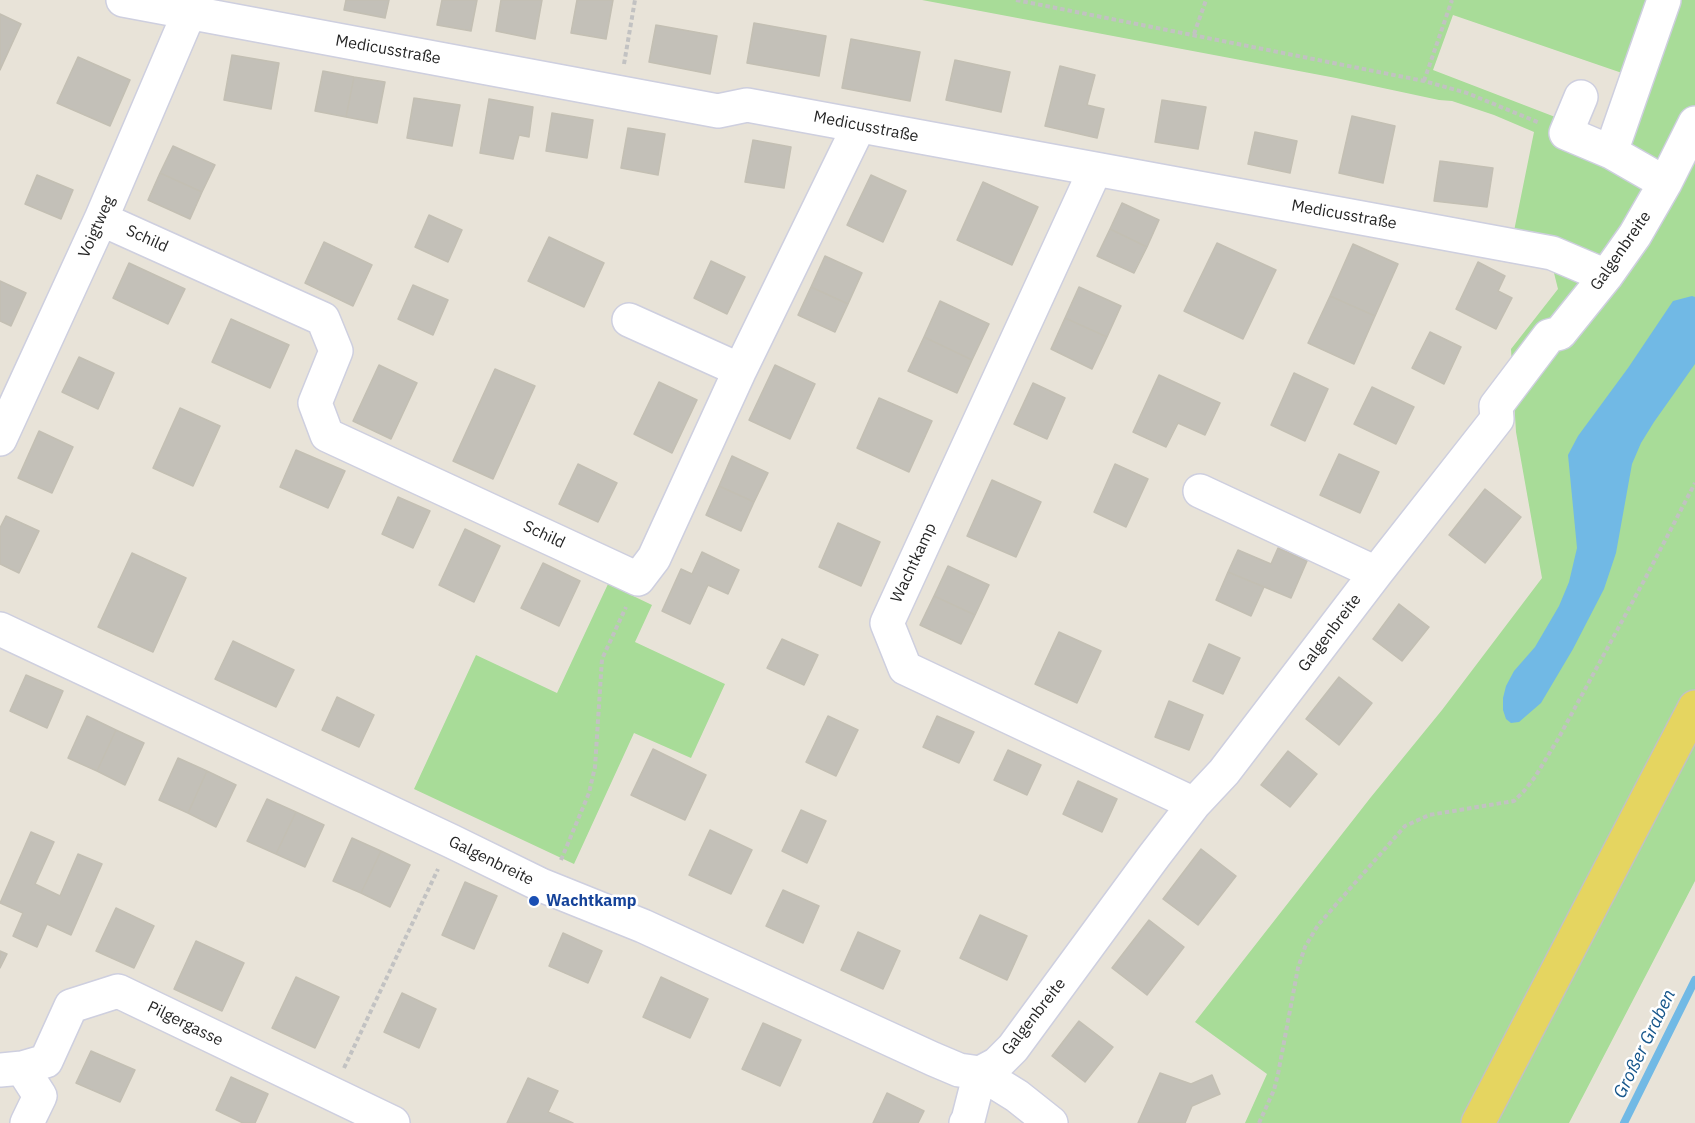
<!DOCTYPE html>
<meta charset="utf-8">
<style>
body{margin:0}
canvas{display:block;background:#e8e3d8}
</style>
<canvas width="1695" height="1123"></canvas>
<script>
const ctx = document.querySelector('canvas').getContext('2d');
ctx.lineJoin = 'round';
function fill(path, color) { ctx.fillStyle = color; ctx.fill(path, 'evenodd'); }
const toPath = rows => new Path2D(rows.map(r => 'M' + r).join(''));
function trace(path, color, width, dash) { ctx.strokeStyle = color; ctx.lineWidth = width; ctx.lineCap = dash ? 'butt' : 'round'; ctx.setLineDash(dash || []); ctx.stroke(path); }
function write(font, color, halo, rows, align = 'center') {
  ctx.font = font + ' "IBM Plex Sans",sans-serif'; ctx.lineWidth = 5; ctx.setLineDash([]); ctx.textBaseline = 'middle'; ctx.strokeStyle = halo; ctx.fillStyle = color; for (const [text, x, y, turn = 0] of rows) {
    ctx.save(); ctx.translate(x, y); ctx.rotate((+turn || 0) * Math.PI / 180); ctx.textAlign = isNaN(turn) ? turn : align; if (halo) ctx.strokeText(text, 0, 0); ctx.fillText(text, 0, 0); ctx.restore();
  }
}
fill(toPath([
 [922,0,1695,0,1695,881,1569,1123,1245,1123,1267,1074,1195,1022,1371,797,1442,710,1542,578,1516,432,1511,349,1558,289,1553,269,1514,231,1534,132,1494,115,1452,101,1439,100,1336,78],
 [1453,15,1622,73,1602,135,1433,70],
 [608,584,652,605,635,642,725,684,691,758,634,733,574,864,414,789,476,655,557,693]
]), '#a8dc98');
fill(toPath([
 [1692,296,1695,297,1695,364,1654,422,1641,443,1632,464,1616,553,1604,589,1573,649,1541,703,1519,722,1511,723,1506,719,1503,710,1503,698,1506,686,1514,671,1535,647,1559,606,1569,582,1577,548,1568,455,1578,436,1628,368,1673,301]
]), '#71b9e5');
trace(toPath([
 [1624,1123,1695,980]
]), '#71b9e5', 8);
const building = toPath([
 [346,0,389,0,385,18,344,10,346,0],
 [442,0,477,0,471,31,437,25,442,0],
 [501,0,542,0,535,39,496,31,501,0],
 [577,0,613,0,606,39,571,33,577,0],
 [0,14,21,24,0,70,0,14],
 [754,23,826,36,819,76,747,63,754,23],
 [656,25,717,36,710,74,649,62,656,25],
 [851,39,920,52,910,101,842,88,851,39],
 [232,55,279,63,271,109,224,100,232,55],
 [78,57,130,80,110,126,57,103,78,57],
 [955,60,1010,72,1001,112,946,100,955,60],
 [1060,66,1095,75,1087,105,1104,109,1097,138,1045,126,1060,66],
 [323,71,354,77,346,117,315,111,323,71],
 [354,77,385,82,377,123,346,117,354,77],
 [414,98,460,105,452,146,407,138,414,98],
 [489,99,533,107,529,137,519,135,513,159,480,153,489,99],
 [1162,100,1206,107,1198,149,1155,142,1162,100],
 [552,113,593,120,587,158,546,151,552,113],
 [1352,116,1395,126,1383,183,1339,173,1352,116],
 [628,128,665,134,658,175,621,168,628,128],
 [1255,132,1297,141,1290,173,1248,164,1255,132],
 [753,140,791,147,784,188,745,182,753,140],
 [173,146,215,165,202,192,160,173,173,146],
 [1440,161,1493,168,1487,207,1434,201,1440,161],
 [160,173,202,192,190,219,148,200,160,173],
 [37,175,73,190,61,219,25,204,37,175],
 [871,175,906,191,883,242,847,225,871,175],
 [983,182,1038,207,1012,265,957,240,983,182],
 [1122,203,1159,220,1147,247,1110,229,1122,203],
 [429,215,462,230,448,262,415,247,429,215],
 [1110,229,1147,247,1134,273,1097,256,1110,229],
 [549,237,604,263,584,307,528,281,549,237],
 [324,242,372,265,353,306,305,283,324,242],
 [1217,243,1276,270,1243,339,1184,311,1217,243],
 [1353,244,1398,264,1375,316,1330,296,1353,244],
 [825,256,862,273,848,304,811,287,825,256],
 [711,261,745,277,727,314,694,298,711,261],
 [1478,262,1505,276,1498,291,1512,298,1496,329,1456,309,1478,262],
 [129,263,185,289,168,324,113,298,129,263],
 [0,281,26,293,11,326,0,321,0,281],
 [413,285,448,300,433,335,398,319,413,285],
 [811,287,848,304,835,332,798,315,811,287],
 [1079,287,1121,306,1107,337,1065,318,1079,287],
 [1330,296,1375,316,1354,364,1308,343,1330,296],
 [940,301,989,324,972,360,924,337,940,301],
 [1065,318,1107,337,1092,369,1051,349,1065,318],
 [231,319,289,345,270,388,212,362,231,319],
 [1430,332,1461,347,1444,384,1412,368,1430,332],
 [924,337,972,360,957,393,908,371,924,337],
 [79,357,114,373,98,409,62,392,79,357],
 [379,365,417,383,391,439,353,421,379,365],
 [775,365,815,384,790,439,749,420,775,365],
 [495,369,535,386,493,479,453,461,495,369],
 [1294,373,1328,389,1305,441,1271,425,1294,373],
 [1159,375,1220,403,1205,435,1178,423,1166,447,1133,432,1159,375],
 [659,382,697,400,672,453,634,434,659,382],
 [1033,383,1065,398,1047,439,1014,424,1033,383],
 [1372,387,1414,407,1396,444,1354,424,1372,387],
 [879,398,932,421,909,472,857,448,879,398],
 [180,408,220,426,193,486,153,468,180,408],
 [39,431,73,447,52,493,18,478,39,431],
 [296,450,345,471,328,508,280,487,296,450],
 [1339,454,1379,472,1360,513,1320,495,1339,454],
 [732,456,768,473,754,502,719,486,732,456],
 [578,464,617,483,598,522,559,504,578,464],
 [1115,464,1148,479,1126,527,1094,512,1115,464],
 [992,480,1041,502,1016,557,967,536,992,480],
 [719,486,754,502,741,531,706,515,719,486],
 [1485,489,1521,517,1485,563,1449,535,1485,489],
 [398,497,430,511,413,548,382,534,398,497],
 [6,516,39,531,19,573,0,564,0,528,6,516],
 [838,523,880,542,861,586,819,567,838,523],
 [465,529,500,546,474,602,439,585,465,529],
 [1278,548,1307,561,1291,598,1228,572,1238,550,1271,564,1278,548],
 [702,552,739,570,728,594,708,585,690,624,662,611,681,569,692,574,702,552],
 [132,553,186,578,153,652,98,627,132,553],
 [543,563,580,581,559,626,521,608,543,563],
 [948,566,989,585,975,615,934,596,948,566],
 [1228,572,1264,587,1251,616,1216,600,1228,572],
 [934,596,975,615,961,644,920,625,934,596],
 [1399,604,1429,627,1402,661,1373,639,1399,604],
 [1059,632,1101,651,1077,703,1035,684,1059,632],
 [782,639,818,655,804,685,767,668,782,639],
 [233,641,294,670,276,707,215,679,233,641],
 [1209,644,1240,658,1223,694,1193,681,1209,644],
 [26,675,63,691,47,728,10,711,26,675],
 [1339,677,1372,703,1339,745,1306,719,1339,677],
 [337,697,374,715,359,747,322,730,337,697],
 [1169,701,1203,715,1189,750,1155,737,1169,701],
 [87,716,116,730,97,771,68,758,87,716],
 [828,716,858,730,836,776,806,762,828,716],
 [937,716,974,732,959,763,923,747,937,716],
 [116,730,144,743,125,785,97,771,116,730],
 [653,749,706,775,685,820,631,795,653,749],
 [1008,750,1041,765,1027,795,994,780,1008,750],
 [1288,751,1317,774,1290,807,1261,785,1288,751],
 [178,758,207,771,188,813,159,800,178,758],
 [207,771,236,785,216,827,188,813,207,771],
 [1078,781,1117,799,1102,832,1063,814,1078,781],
 [267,799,296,812,276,854,247,841,267,799],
 [801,810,826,821,807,863,782,851,801,810],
 [296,812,324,825,305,867,276,854,296,812],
 [710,830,752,850,731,894,689,875,710,830],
 [31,832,54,842,35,884,60,896,78,854,102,864,71,935,47,924,37,947,13,936,23,913,0,903,31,832],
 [352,838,381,851,361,893,333,881,352,838],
 [1201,849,1236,876,1198,925,1163,899,1201,849],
 [381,851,410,865,390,907,361,893,381,851],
 [465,882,497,896,474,949,442,935,465,882],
 [783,890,819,906,803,943,766,926,783,890],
 [116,908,154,926,134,968,96,951,116,908],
 [980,915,1027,936,1007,980,960,958,980,915],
 [1149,920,1184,947,1147,995,1112,968,1149,920],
 [858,932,900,951,883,989,841,970,858,932],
 [563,933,602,951,588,983,549,966,563,933],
 [196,941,244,963,222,1011,174,989,196,941],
 [0,951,7,954,0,968,0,951],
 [296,977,339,997,315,1048,272,1028,296,977],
 [661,977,708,999,690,1038,643,1017,661,977],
 [402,993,436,1009,419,1048,384,1032,402,993],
 [1079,1021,1113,1047,1085,1082,1052,1056,1079,1021],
 [763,1023,801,1040,780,1086,742,1069,763,1023],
 [91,1051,135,1070,120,1102,76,1083,91,1051],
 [1160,1073,1191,1084,1212,1075,1220,1094,1192,1106,1185,1123,1138,1123,1160,1073],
 [231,1077,268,1094,255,1123,243,1123,216,1110,231,1077],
 [528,1078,558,1091,548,1112,573,1123,507,1123,528,1078],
 [887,1093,924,1111,918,1123,873,1123,887,1093]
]);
fill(building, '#c3c0b8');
trace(building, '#c3bfb3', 1.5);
const minor = toPath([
 [123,0,718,111,747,105,1552,253,1606,276],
 [1581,97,1566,133,1611,152,1665,183],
 [1611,152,1664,0],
 [1095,170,887,623,905,668,1194,804],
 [101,219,323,319,336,351,315,403,327,435,638,579,654,558,740,370,859,126],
 [629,320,740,370],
 [0,439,101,219,189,13],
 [1200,491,1376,573],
 [0,629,451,841,541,885,643,926,933,1059,959,1070,980,1073,997,1064,1013,1048,1154,856,1194,804,1224,772,1376,573,1497,419,1496,406,1549,336,1560,333,1606,276,1635,235,1665,183,1695,123],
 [22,1068,40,1096,27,1123],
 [0,1070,22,1068,46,1061,71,1006,118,991,393,1123],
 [966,1123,968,1120,980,1073,1017,1096,1051,1123]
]);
const major = toPath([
 [1478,1123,1695,707]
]);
trace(minor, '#cecfdf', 36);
trace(major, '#c2c2c2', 36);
trace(toPath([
 [1016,0,1424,81,1467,93,1540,123],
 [1194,34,1206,0],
 [624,64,635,0],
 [1424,81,1452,0],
 [561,860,589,793,595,767,602,659,626,607],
 [344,1068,438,869],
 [1259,1123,1274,1090,1278,1074,1298,968,1305,947,1318,925,1405,826,1429,815,1514,801,1524,791,1535,777,1558,739,1646,577,1695,483]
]), '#c2c2c2', 4, [4.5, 3]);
trace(minor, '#fff', 33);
trace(major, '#e5d560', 33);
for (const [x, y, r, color] of [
 [534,901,6,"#1a4fb4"]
]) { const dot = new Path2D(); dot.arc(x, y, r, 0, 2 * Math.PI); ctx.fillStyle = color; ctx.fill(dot); trace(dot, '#fff', 2); }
write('16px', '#262626', '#fff', [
 ["Medicusstraße",388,50,10],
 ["Medicusstraße",866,127,11],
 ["Medicusstraße",1344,215,10],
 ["Voigtweg",97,227,-66],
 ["Schild",147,239,24],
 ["Galgenbreite",1621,251,-55],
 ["Schild",544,535,25],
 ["Wachtkamp",914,563,-65],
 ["Galgenbreite",1330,633,-53],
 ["Galgenbreite",491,861,26],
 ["Galgenbreite",1034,1017,-52],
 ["Pilgergasse",185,1024,26]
]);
write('bold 16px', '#164399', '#fff', [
 ["Wachtkamp",546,901]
], 'left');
write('italic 18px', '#16568b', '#fff', [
 ["Großer Graben",1645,1044,-64]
]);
</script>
